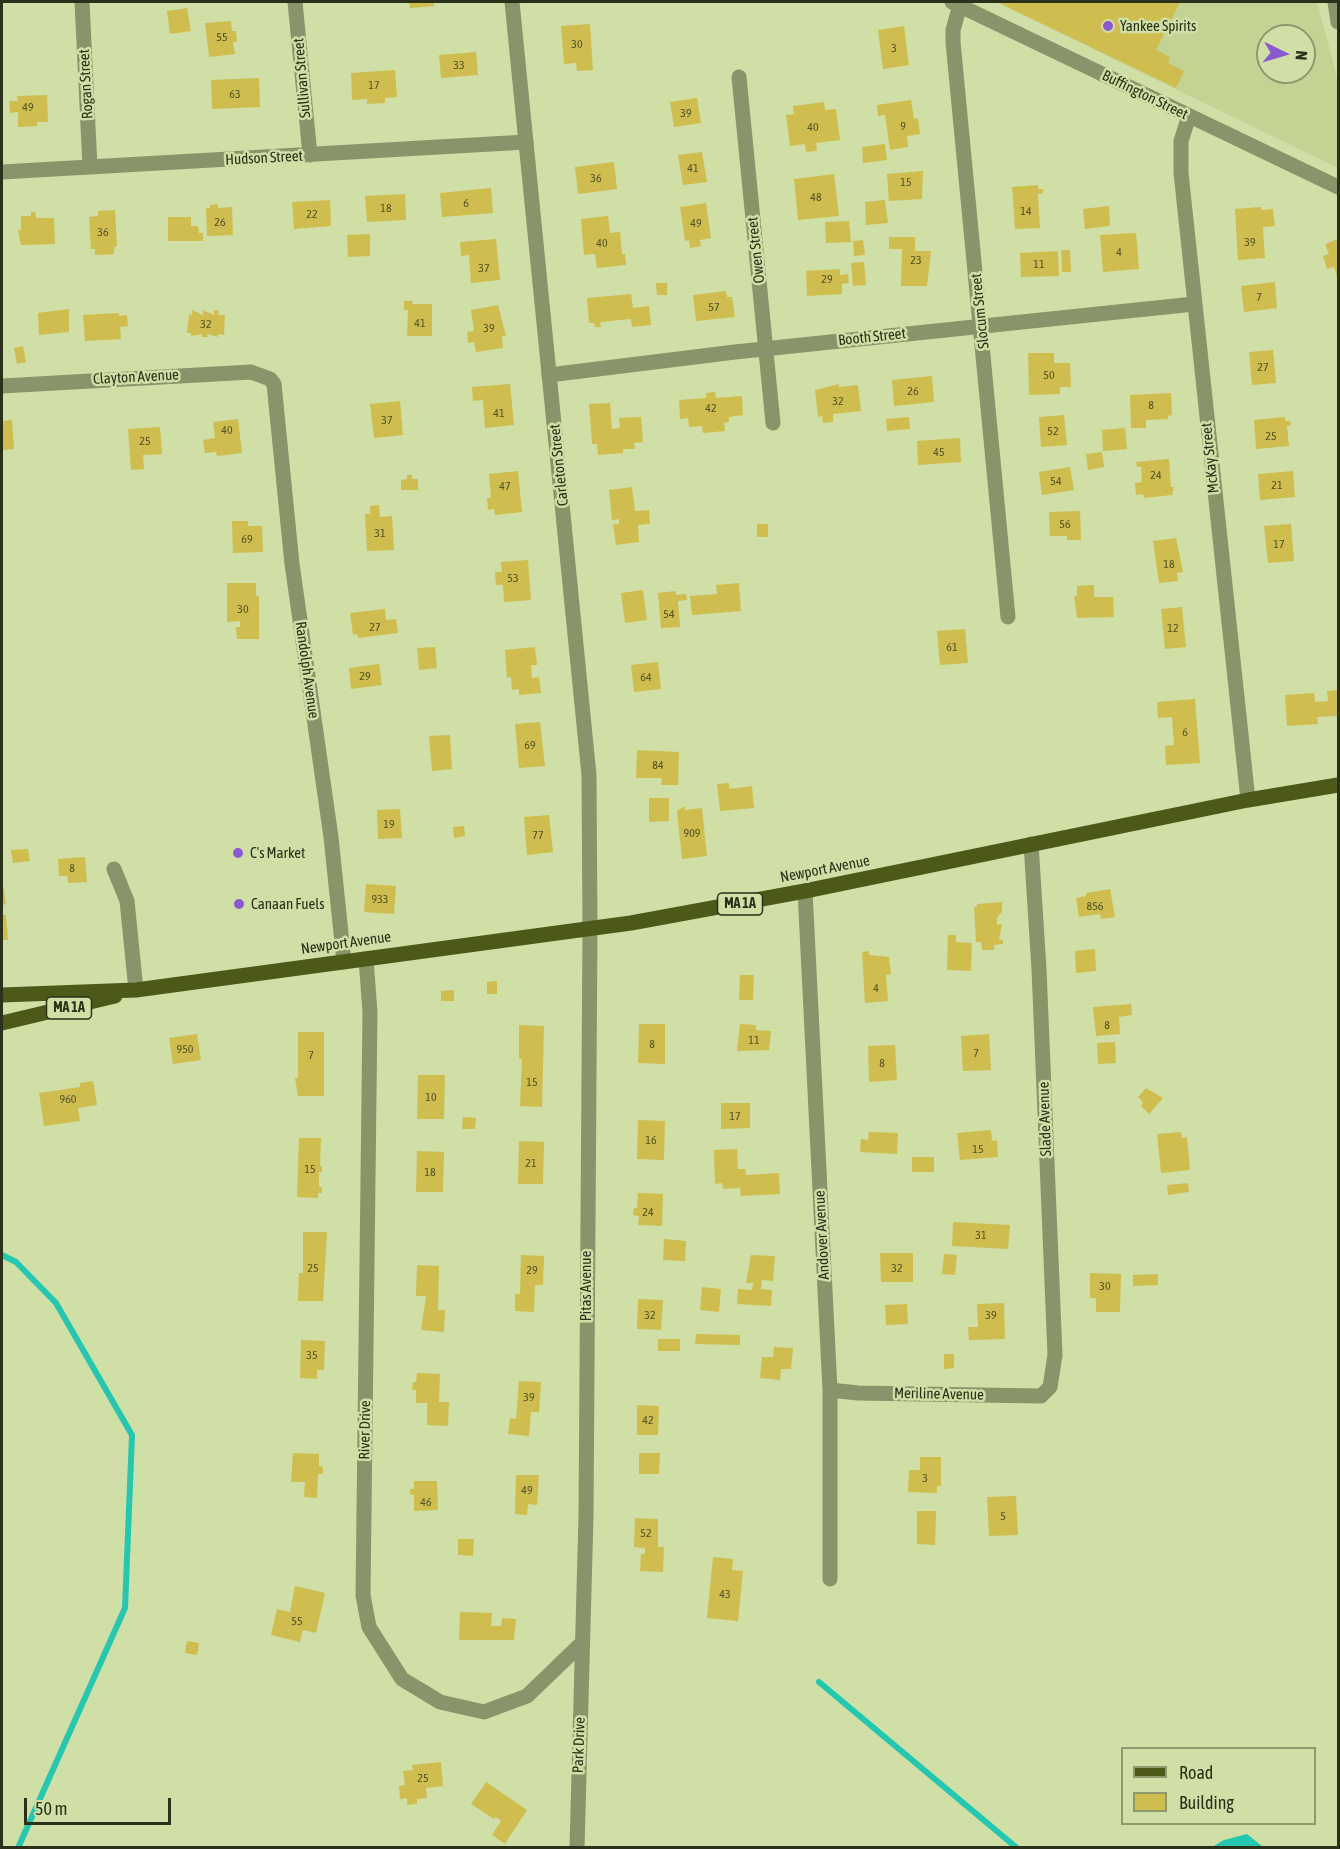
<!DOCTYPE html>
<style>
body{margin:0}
#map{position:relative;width:1340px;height:1849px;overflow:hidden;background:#d0dfa6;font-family:"Asap Condensed",sans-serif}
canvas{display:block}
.frame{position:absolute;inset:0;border:3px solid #2a3019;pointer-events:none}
.legend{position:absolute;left:1121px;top:1747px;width:195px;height:78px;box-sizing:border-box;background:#d0dfa6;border:2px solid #8e996e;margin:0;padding:8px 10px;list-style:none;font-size:18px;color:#2a3019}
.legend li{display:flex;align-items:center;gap:12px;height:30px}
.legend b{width:30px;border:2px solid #8e996e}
.north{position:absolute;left:1256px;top:24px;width:60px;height:60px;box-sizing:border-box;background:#d0dfa6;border:2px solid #8e996e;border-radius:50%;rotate:95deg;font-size:16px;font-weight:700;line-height:24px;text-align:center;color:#2a3019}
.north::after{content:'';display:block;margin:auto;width:21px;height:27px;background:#8a59d1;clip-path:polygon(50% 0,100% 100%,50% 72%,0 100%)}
.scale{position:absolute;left:24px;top:1798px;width:147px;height:27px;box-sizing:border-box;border:3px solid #2a3019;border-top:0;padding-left:8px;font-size:18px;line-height:21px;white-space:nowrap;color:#2a3019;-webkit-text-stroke:4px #d0dfa6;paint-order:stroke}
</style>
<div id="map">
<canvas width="1340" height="1849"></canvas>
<div class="frame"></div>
<ul class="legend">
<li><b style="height:8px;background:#4d5919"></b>Road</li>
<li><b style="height:16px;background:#cfbd4f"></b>Building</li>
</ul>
<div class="north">N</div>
<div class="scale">50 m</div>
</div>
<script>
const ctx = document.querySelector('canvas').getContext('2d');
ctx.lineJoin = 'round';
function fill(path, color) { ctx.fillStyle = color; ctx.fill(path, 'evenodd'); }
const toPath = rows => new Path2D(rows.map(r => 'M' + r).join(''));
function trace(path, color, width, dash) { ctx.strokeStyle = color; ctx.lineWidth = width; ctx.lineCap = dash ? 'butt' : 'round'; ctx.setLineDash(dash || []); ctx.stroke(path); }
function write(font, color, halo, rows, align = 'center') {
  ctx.font = font + ' "Asap Condensed",sans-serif'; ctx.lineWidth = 5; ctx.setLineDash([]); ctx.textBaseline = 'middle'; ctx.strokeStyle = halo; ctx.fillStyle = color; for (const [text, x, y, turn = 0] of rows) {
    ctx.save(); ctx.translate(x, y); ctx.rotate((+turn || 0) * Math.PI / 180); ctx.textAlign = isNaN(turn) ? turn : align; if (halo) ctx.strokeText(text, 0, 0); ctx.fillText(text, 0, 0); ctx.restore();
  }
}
fill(toPath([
 [996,2,1317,2,1338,81,1338,168],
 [1268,36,1304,36,1304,72,1268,72]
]), '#c3d393');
fill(toPath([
 [1247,1834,1263,1847,1212,1847,1224,1840]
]), '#24c8b1');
trace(toPath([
 [2,1255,16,1262,56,1303,132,1435,125,1608,18,1848],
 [819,1682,1017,1848]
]), '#24c8b1', 6);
fill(toPath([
 [409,2,434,2,434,6,410,8],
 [997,2,1180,2,1156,50,1170,57,1168,63,1184,71,1176,88],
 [187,8,191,31,170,34,167,11],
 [231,21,232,31,236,31,237,42,233,42,235,54,209,57,205,23],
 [590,24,593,70,577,71,576,63,564,64,561,26],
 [904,26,909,65,883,69,878,30],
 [476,52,478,75,441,78,439,55],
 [395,70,397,97,385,98,385,103,367,104,367,99,352,100,351,73],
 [259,78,260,107,212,109,211,80],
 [47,95,48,122,37,122,37,126,18,127,18,112,10,113,9,101,18,101,17,96],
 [697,98,701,123,674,127,670,102],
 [911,100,914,119,918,118,920,134,907,136,908,147,890,150,885,115,878,116,877,105],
 [824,102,825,110,836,109,840,140,816,143,817,151,806,152,805,144,790,146,786,115,794,114,793,106],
 [885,144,887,160,863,163,862,147],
 [702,152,707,182,683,185,678,155],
 [614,162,617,189,578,194,575,167],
 [923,171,922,199,889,201,887,174],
 [834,174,839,216,798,220,794,179],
 [1038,185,1038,189,1043,189,1043,193,1038,194,1040,228,1015,229,1012,187],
 [491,188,493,213,442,217,440,193],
 [405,194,406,220,367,222,365,196],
 [330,200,331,226,294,229,292,202],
 [885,200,888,223,866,225,865,202],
 [706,203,711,238,700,240,701,246,690,248,689,240,685,241,680,207],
 [218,204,218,208,232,207,233,235,207,236,206,208,210,208,210,205],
 [1109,206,1110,226,1085,229,1083,209],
 [1261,207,1261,210,1273,209,1275,226,1263,227,1265,258,1238,260,1235,209],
 [115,210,117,246,114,247,114,254,95,255,95,249,91,249,89,217,98,216,98,211],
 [31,212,35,212,36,218,54,218,55,244,21,245,18,230,21,230,21,216,31,216],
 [608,216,610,233,620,232,622,254,625,254,626,265,597,268,595,254,584,255,581,219],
 [168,217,191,217,191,226,198,226,199,233,203,233,203,241,168,241],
 [849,221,851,242,826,243,825,222],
 [1136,233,1139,269,1103,272,1100,235],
 [370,234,370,256,348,257,347,235],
 [889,237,915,237,915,251,931,251,927,286,901,286,902,249,889,249],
 [496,239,500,280,471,283,469,255,461,256,460,242],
 [1338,239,1338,280,1334,267,1327,269,1323,256,1329,254,1325,244],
 [863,240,865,255,854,256,853,241],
 [1061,250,1070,250,1071,272,1062,272],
 [1058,251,1059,276,1021,277,1020,253],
 [864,262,866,285,853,286,851,263],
 [840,269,840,275,848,274,849,283,842,284,842,294,807,296,806,271],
 [1275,282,1277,308,1244,312,1241,286],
 [656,283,667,283,667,295,657,295],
 [726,291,727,297,732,297,735,317,696,321,693,295],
 [631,294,633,308,649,306,651,325,632,327,631,319,600,322,601,327,595,327,594,323,589,323,587,298],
 [404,301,413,301,412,304,432,304,432,336,407,336,408,310,404,310],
 [498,305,506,336,502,336,503,348,476,352,474,342,468,343,467,332,474,331,471,310],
 [69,309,69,332,39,335,38,313],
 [192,310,203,315,203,310,214,315,214,310,219,311,218,315,225,315,224,335,218,334,218,337,207,334,208,337,202,337,202,334,191,336,191,333,187,333,189,314,192,315],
 [119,313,119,316,127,315,128,326,120,327,121,339,85,341,83,315],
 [23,346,26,362,17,364,14,348],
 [1273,350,1276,383,1252,385,1249,352],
 [1028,353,1054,353,1054,363,1070,363,1071,387,1060,387,1060,394,1029,395],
 [932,376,934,402,894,406,892,380],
 [510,384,514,425,485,428,483,400,473,401,472,387],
 [839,384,839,387,858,385,861,411,833,414,833,422,823,423,822,416,818,417,815,390],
 [715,392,716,398,742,396,743,415,729,417,729,422,724,423,725,431,703,433,702,426,689,427,688,418,680,419,679,400,706,398,706,393],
 [1171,393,1172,415,1168,416,1168,419,1146,420,1146,428,1131,428,1130,395],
 [400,401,403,435,374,438,370,404],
 [610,403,612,429,620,428,619,418,641,417,643,442,634,443,635,449,623,449,623,453,598,455,597,444,592,444,589,404],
 [1064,415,1067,445,1041,447,1039,417],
 [909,417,910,429,887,431,886,419],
 [1285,417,1285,421,1290,421,1291,425,1287,426,1289,446,1256,449,1254,420],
 [238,419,242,453,217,456,216,452,205,453,203,440,215,438,213,422],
 [12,420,14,449,2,450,2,421],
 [160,427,162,454,143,455,144,469,131,470,128,429],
 [1125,428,1127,449,1103,451,1102,430],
 [960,438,961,462,918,465,917,441],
 [1102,452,1104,467,1088,470,1086,454],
 [1169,459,1171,487,1174,487,1172,495,1144,498,1143,494,1136,495,1135,483,1142,482,1141,467,1137,467,1136,462],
 [1070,467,1074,490,1042,495,1039,472],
 [518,471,522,512,495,515,494,509,488,510,487,498,491,498,489,474],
 [1293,471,1295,497,1260,500,1258,474],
 [407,475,412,475,412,479,418,479,418,490,401,490,401,480,407,479],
 [632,487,635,511,649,510,650,524,638,525,639,542,616,545,613,524,619,524,619,519,612,520,609,490],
 [379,505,380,517,392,516,394,550,367,551,365,514,370,514,370,506],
 [1080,511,1081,540,1067,540,1067,536,1050,536,1049,512],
 [232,521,248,521,248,526,262,526,263,552,233,553],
 [757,524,768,524,768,537,757,537],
 [1291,524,1294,561,1268,563,1264,526],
 [1176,538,1183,572,1177,573,1178,581,1159,583,1153,541],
 [528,560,531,600,504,602,503,585,496,585,495,572,502,572,501,562],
 [227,583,256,583,256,596,259,596,259,639,237,639,236,627,240,627,240,621,227,622],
 [739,583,741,611,692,615,690,596,717,594,716,585],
 [1094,585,1094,597,1113,597,1114,617,1077,618,1074,596,1077,596,1077,586],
 [643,590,647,620,625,623,621,593],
 [676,591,676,595,686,594,687,600,678,601,680,627,661,628,658,593],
 [1182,607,1186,647,1165,649,1161,609],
 [385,609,386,620,396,619,398,633,358,638,357,634,353,635,350,613],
 [965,629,968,663,940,665,937,631],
 [435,647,437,668,419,670,417,648],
 [535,647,537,665,531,665,532,678,539,677,541,693,519,695,519,689,512,690,511,677,507,678,505,650],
 [658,662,661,689,634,692,631,665],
 [379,664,382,685,351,689,349,668],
 [1338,690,1338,716,1317,717,1318,724,1287,726,1285,695,1314,693,1315,702,1328,701,1327,691],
 [1195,699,1200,763,1166,765,1165,746,1174,745,1172,717,1158,718,1157,702],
 [540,722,545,766,519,768,515,724],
 [450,735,452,769,432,771,429,736],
 [637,750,679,752,678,785,661,785,662,778,636,778],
 [729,783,729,789,752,786,754,808,720,811,717,784],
 [649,798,669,798,669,821,649,822],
 [685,806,685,810,702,808,707,856,682,859,677,811],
 [400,809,402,838,378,839,377,810],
 [549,815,553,852,527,855,524,817],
 [464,826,465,836,454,838,453,827],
 [28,849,30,861,13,863,11,850],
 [85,857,87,882,68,883,67,876,59,876,58,859],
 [2,878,6,904,2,905],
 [366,884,396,886,394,914,364,912],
 [1110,889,1115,917,1101,919,1100,914,1079,917,1076,898,1086,896,1086,893],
 [1002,902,1002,912,997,918,997,925,1002,924,999,940,1003,940,1003,944,994,945,994,950,982,950,981,942,976,942,974,907,977,907,977,904],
 [2,915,6,915,8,940,2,940],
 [948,935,956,935,956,942,972,943,971,971,947,970],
 [1095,949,1096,971,1076,973,1075,951],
 [869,951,869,955,889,957,891,974,886,975,888,1001,865,1003,862,952],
 [740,975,754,975,753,1000,739,1000],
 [497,981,497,994,487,994,487,982],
 [454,990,454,1001,441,1001,441,991],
 [1131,1004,1132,1015,1119,1017,1120,1034,1096,1036,1093,1007],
 [639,1024,665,1024,665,1064,638,1063],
 [740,1024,756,1025,756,1030,771,1031,769,1050,737,1051],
 [519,1025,544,1026,542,1107,520,1106,522,1059,519,1059],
 [298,1032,324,1032,324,1096,298,1096,295,1078,298,1078],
 [197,1034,201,1060,173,1064,169,1038],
 [989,1034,991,1070,963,1071,961,1036],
 [1115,1042,1116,1063,1098,1064,1097,1043],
 [895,1045,897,1080,869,1082,868,1046],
 [418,1075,445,1075,444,1119,417,1119],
 [93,1081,97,1105,78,1108,80,1121,44,1126,39,1093,80,1087,80,1083],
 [1146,1088,1163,1098,1149,1114,1141,1106,1143,1102,1138,1097],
 [721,1103,750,1103,750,1128,721,1129],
 [463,1117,476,1118,475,1129,462,1129],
 [638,1120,665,1121,664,1160,637,1159],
 [991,1130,992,1141,997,1140,998,1157,960,1160,957,1133],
 [869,1132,898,1133,897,1154,860,1152,861,1139,868,1140],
 [1181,1132,1182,1138,1187,1137,1190,1170,1161,1173,1157,1134],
 [299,1138,321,1138,320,1166,322,1166,322,1172,319,1172,319,1187,322,1187,322,1193,318,1193,318,1198,297,1197],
 [519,1141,544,1142,543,1184,518,1184],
 [737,1149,738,1169,745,1169,746,1175,779,1173,780,1194,741,1196,740,1188,723,1189,722,1183,715,1184,714,1150],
 [417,1151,444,1152,443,1192,416,1192],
 [912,1157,934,1157,934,1172,912,1172],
 [1188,1183,1189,1192,1168,1195,1167,1185],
 [638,1193,663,1194,662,1226,638,1225,639,1216,633,1215,634,1208,637,1208],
 [953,1222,1010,1225,1008,1249,952,1246],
 [303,1232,327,1232,323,1301,298,1301,299,1273,303,1273],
 [664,1239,686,1241,685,1261,663,1260],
 [880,1253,913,1253,913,1282,881,1282],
 [944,1254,957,1255,955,1275,942,1274],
 [521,1255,544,1256,543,1285,535,1285,534,1312,515,1311,515,1294,520,1294],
 [751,1255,775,1256,773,1281,762,1280,761,1289,772,1290,771,1306,737,1304,738,1289,752,1290,753,1283,746,1283],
 [417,1265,439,1266,438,1310,445,1310,444,1332,421,1330,426,1296,416,1296],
 [1090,1273,1121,1274,1120,1312,1096,1312,1096,1298,1090,1298],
 [1158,1274,1158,1285,1133,1286,1133,1275],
 [702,1287,721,1289,719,1312,700,1310],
 [638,1299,663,1300,661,1330,637,1329],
 [1004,1303,1005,1339,969,1340,968,1327,978,1327,977,1304],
 [907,1304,908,1324,886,1325,885,1305],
 [696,1334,740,1335,740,1345,695,1344],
 [658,1339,680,1339,680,1351,658,1351],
 [301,1340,325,1341,324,1370,317,1370,317,1379,300,1378],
 [774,1347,793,1348,791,1369,781,1369,780,1380,760,1378,762,1357,773,1357],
 [944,1354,954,1354,954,1368,944,1369],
 [417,1373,440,1374,439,1402,449,1402,448,1426,427,1425,427,1403,416,1403,416,1390,412,1390,413,1382,416,1382],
 [519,1381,541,1382,539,1412,531,1412,529,1436,508,1434,510,1418,516,1419],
 [637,1405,659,1406,658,1435,637,1435],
 [293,1453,319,1454,319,1466,323,1467,323,1474,318,1474,317,1498,304,1497,305,1482,291,1482],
 [639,1453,660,1453,659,1474,639,1474],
 [920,1457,941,1457,941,1486,937,1486,937,1493,908,1492,909,1470,920,1470],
 [516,1475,539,1475,537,1505,528,1504,527,1515,515,1514],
 [414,1481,437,1481,438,1510,414,1511,414,1495,410,1494,410,1489,414,1489],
 [1016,1496,1018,1535,989,1536,987,1497],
 [917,1511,936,1511,935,1545,917,1544],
 [635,1518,658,1519,658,1547,664,1547,663,1572,640,1571,641,1554,645,1554,645,1548,634,1547],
 [458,1539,474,1539,473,1556,458,1555],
 [713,1557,733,1559,732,1570,743,1571,738,1621,707,1618],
 [295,1586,325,1593,316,1633,303,1630,300,1642,271,1635,277,1609,290,1612],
 [460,1612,492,1613,491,1626,501,1626,502,1618,516,1619,514,1640,459,1640],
 [187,1641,199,1643,197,1655,185,1653],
 [441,1762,443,1786,426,1788,427,1798,417,1799,417,1804,407,1805,407,1798,400,1799,399,1786,405,1785,403,1771,413,1770,412,1765],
 [486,1782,527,1810,505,1844,492,1835,501,1821,496,1817,494,1819,471,1804]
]), '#cfbd4f');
trace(toPath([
 [82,2,90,167],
 [295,2,310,155],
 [952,2,1338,187],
 [1335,2,1338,22],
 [960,5,953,30,953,42,1008,617],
 [739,77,773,423],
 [1189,116,1181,141,1181,173,1248,800],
 [2,172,526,142],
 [549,375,735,352,1194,304],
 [2,386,251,372,270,379,274,384,292,564,331,837,344,962],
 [114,869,127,901,136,990],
 [805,891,830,1390,830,1579],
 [366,959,370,1012,363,1595,369,1627,402,1679,440,1702,484,1712,527,1696,582,1643],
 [830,1390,858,1393,1041,1396,1050,1387,1055,1355,1039,969,1031,844],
 [577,1848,586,1516,590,929]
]), '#89946b', 15);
trace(toPath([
 [512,2,589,775,590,929]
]), '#89946b', 15);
trace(toPath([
 [2,995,136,990,631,923,805,891,1248,800,1338,785],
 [2,1023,115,996]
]), '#4d5919', 15);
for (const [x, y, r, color] of [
 [1108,26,6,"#8a59d1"],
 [238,853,6,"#8a59d1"],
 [239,904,6,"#8a59d1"]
]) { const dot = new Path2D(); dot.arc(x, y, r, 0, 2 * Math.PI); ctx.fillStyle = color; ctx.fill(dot); trace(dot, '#d0dfa6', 2); }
write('12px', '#535326', null, [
 ["55",222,37],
 ["30",577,44],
 ["3",894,48],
 ["33",459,65],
 ["17",374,85],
 ["63",235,94],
 ["49",28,107],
 ["39",686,113],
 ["9",903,126],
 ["40",813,127],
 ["41",693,168],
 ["36",596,178],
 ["15",906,182],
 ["48",816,197],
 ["6",466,203],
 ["18",386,208],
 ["14",1026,211],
 ["22",312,214],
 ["26",220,222],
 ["49",696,223],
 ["36",103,232],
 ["39",1250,242],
 ["40",602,243],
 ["4",1119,252],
 ["23",916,260],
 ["11",1039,264],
 ["37",484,268],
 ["29",827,279],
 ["7",1259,297],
 ["57",714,307],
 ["41",420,323],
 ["32",206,324],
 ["39",489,328],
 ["27",1263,367],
 ["50",1049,375],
 ["26",913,391],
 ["32",838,401],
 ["8",1151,405],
 ["42",711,408],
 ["41",499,413],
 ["37",387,420],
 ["40",227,430],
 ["52",1053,431],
 ["25",1271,436],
 ["25",145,441],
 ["45",939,452],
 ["24",1156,475],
 ["54",1056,481],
 ["21",1277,485],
 ["47",505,486],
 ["56",1065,524],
 ["31",380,533],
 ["69",247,539],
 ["17",1279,544],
 ["18",1169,564],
 ["53",513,578],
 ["30",243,609],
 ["54",669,614],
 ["27",375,627],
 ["12",1173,628],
 ["61",952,647],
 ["29",365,676],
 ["64",646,677],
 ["6",1185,732],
 ["69",530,745],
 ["84",658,765],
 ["19",389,824],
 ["909",692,833],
 ["77",538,835],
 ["8",72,868],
 ["933",380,899],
 ["856",1095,906],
 ["4",876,988],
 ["8",1107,1025],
 ["11",754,1040],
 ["8",652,1044],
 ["950",185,1049],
 ["7",976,1053],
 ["7",311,1055],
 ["8",882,1063],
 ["15",532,1082],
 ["10",431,1097],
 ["960",68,1099],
 ["17",735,1116],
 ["16",651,1140],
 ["15",978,1149],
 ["21",531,1163],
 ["15",310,1169],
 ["18",430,1172],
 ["24",648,1212],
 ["31",981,1235],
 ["25",313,1268],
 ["32",897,1268],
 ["29",532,1270],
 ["30",1105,1286],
 ["32",650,1315],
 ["39",991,1315],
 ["35",312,1355],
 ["39",529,1397],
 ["42",648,1420],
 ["3",925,1478],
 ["49",527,1490],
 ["46",426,1502],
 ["5",1003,1516],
 ["52",646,1533],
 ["43",725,1594],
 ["55",297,1621],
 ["25",423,1778]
]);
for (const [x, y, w] of [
 [740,904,45],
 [69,1008,45]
]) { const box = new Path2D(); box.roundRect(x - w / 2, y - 11, w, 22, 4.5); ctx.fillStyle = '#d0dfa6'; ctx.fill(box); trace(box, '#2a3019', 1.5); }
write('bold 14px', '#2a3019', null, [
 ["MA 1A",740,904],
 ["MA 1A",69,1008]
]);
write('15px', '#2a3019', '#d0dfa6', [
 ["Yankee Spirits",1120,26],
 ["C's Market",250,853],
 ["Canaan Fuels",251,904]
], 'left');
write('15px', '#2a3019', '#d0dfa6', [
 ["Sullivan Street",302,78,-95],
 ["Rogan Street",86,84,-93],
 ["Buffington Street",1145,95,26],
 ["Hudson Street",264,158,-3],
 ["Owen Street",756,250,-96],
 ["Slocum Street",980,311,-96],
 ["Booth Street",872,337,-6],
 ["Clayton Avenue",136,377,-3],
 ["McKay Street",1210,458,-96],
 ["Carleton Street",559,465,-96],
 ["Randolph Avenue",307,670,82],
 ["Newport Avenue",825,869,-11],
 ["Newport Avenue",346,943,-8],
 ["Slade Avenue",1045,1119,-92],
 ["Andover Avenue",822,1235,-93],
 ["Pitas Avenue",586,1286,-90],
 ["Meriline Avenue",939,1394,1],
 ["River Drive",365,1430,-89],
 ["Park Drive",579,1745,-88]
]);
</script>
